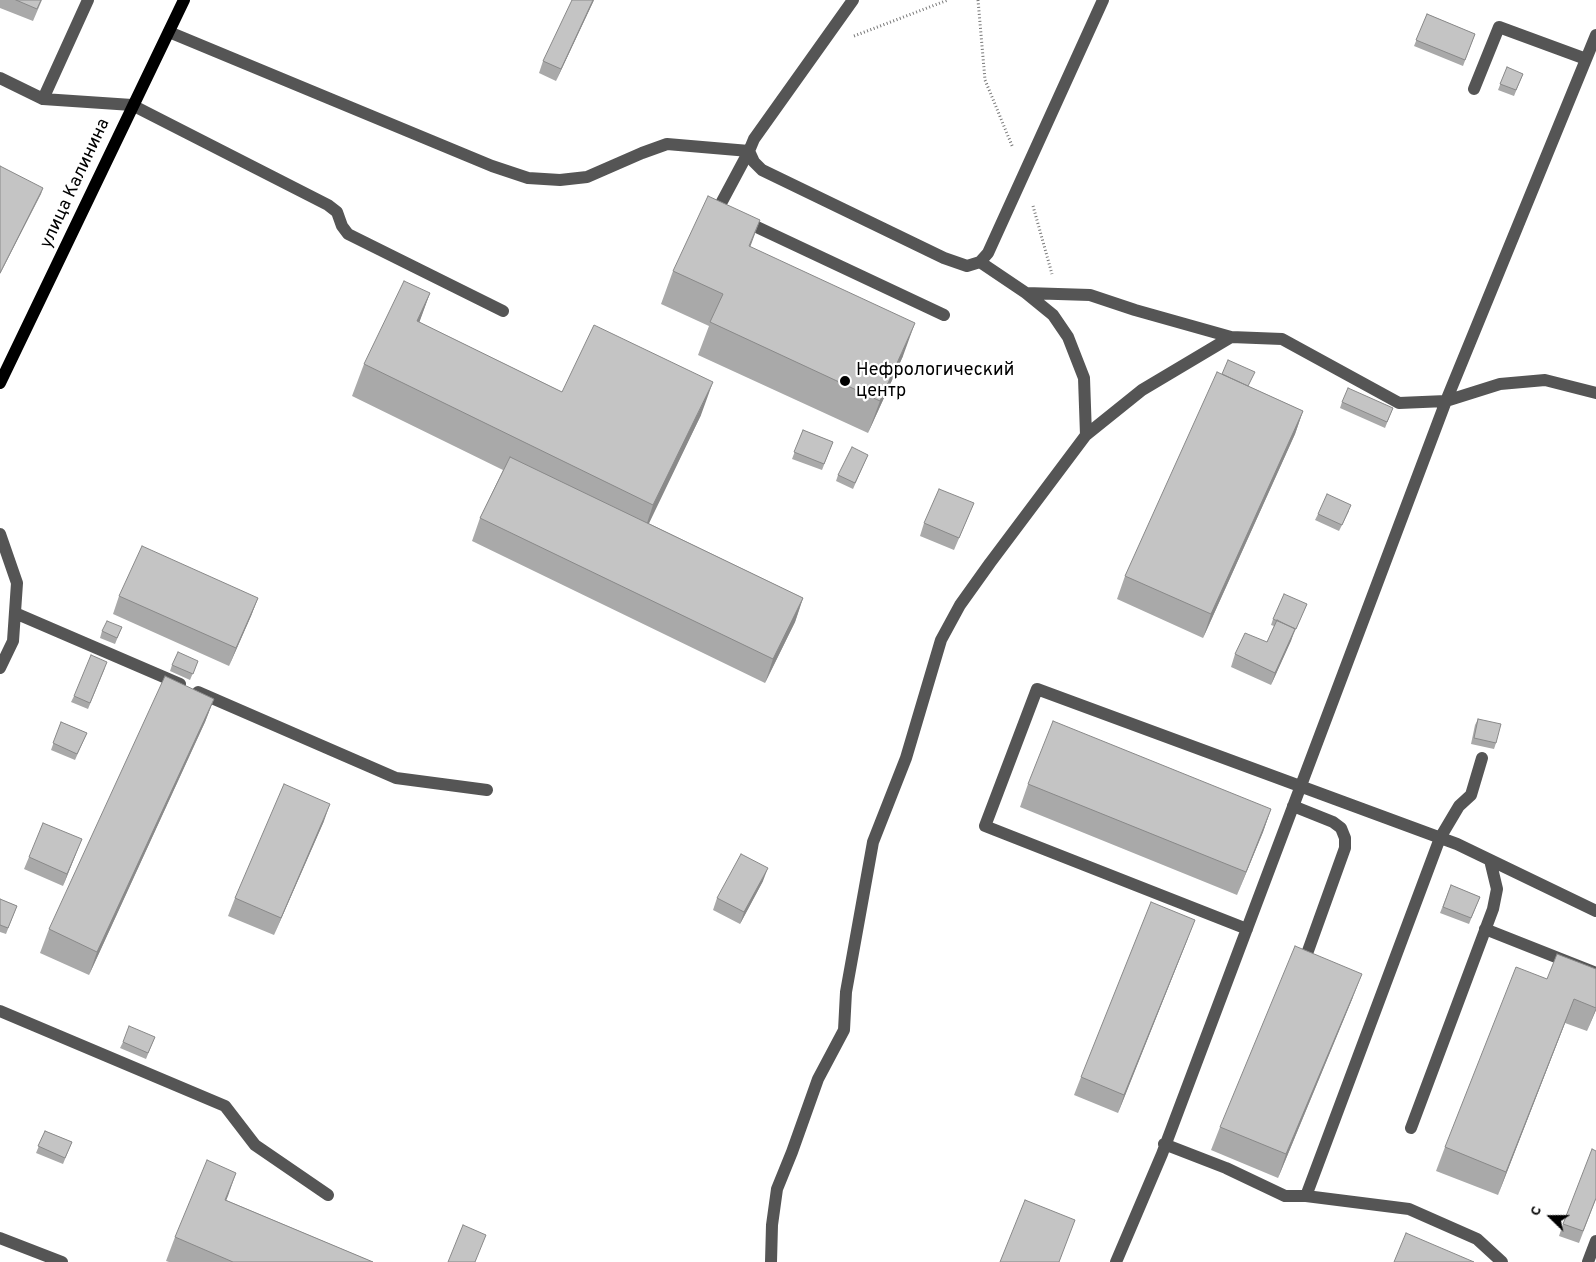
<!DOCTYPE html>
<meta charset="utf-8">
<style>
body{margin:0}
#map{position:relative;width:1596px;height:1262px;overflow:hidden;background:#fff;font-family:Overpass,sans-serif}
canvas{display:block}
.north{position:absolute;left:1526px;top:1192px;width:50px;height:50px;-webkit-text-stroke:4px #fff;paint-order:stroke;rotate:292deg;font-size:14px;font-weight:700;line-height:20px;text-align:center;color:#000}
.north::after{content:'';display:block;margin:auto;width:18px;height:22px;background:#000;clip-path:polygon(50% 0,100% 100%,50% 72%,0 100%)}
</style>
<div id="map">
<canvas width="1596" height="1262"></canvas>
<div class="north">С</div>
</div>
<script>
const ctx = document.querySelector('canvas').getContext('2d');
ctx.lineJoin = 'round';
const toPath = rows => new Path2D(rows.map(r => 'M' + r).join(''));
function trace(path, color, width, dash) { ctx.strokeStyle = color; ctx.lineWidth = width; ctx.lineCap = dash ? 'butt' : 'round'; ctx.setLineDash(dash || []); ctx.stroke(path); }
function fill(path, color) { ctx.fillStyle = color; ctx.fill(path, 'evenodd'); }
function write(font, color, halo, rows, align = 'center') {
  ctx.font = font + ' Overpass,sans-serif'; ctx.lineWidth = 4.5; ctx.setLineDash([]); ctx.textBaseline = 'middle'; ctx.strokeStyle = halo; ctx.fillStyle = color; for (const [text, x, y, turn = 0] of rows) {
    ctx.save(); ctx.translate(x, y); ctx.rotate((+turn || 0) * Math.PI / 180); ctx.textAlign = isNaN(turn) ? turn : align; if (halo) ctx.strokeText(text, 0, 0); ctx.fillText(text, 0, 0); ctx.restore();
  }
}
trace(toPath([
 [978,0,985,80,1013,148],
 [854,36,948,0],
 [1033,206,1052,274]
]), '#777', 3, [1, 2.5]);
trace(toPath([
 [853,0,754,139,749,151,754,162,762,170,944,258,967,266,980,262,988,253,1103,0],
 [169,32,492,166,528,178,560,180,587,177,642,153,667,144,749,151,718,209,726,212],
 [0,78,43,99,132,105,328,205,337,212,342,226,348,234,503,311],
 [1474,89,1499,27,1586,59],
 [43,99,88,0],
 [744,221,944,315],
 [980,262,1026,293,1053,315,1068,337,1084,378,1086,435],
 [1026,293,1090,295,1135,310,1231,337],
 [0,534,17,583,13,641,0,668],
 [15,613,180,684],
 [198,692,396,778,487,790],
 [1293,806,1333,822,1341,828,1345,838,1345,848,1304,962],
 [1247,929,985,826,1037,689,1457,844,1596,911],
 [1485,929,1596,973],
 [0,1011,225,1106,255,1145,328,1195],
 [1411,1128,1493,909,1497,889,1490,860],
 [1164,1144,1226,1168,1285,1196,1306,1196,1409,1209,1477,1239,1502,1262],
 [1306,1196,1440,838,1459,806,1471,795,1482,758],
 [0,1238,62,1262],
 [771,1262,772,1225,777,1189,792,1152,818,1079,844,1030,846,992,873,842,906,758,941,640,960,605,990,563,1086,435,1142,390,1231,337,1282,339,1399,403,1446,401,1500,384,1545,380,1596,393],
 [1116,1262,1162,1154,1446,401,1596,35],
 [1588,1262,1596,1241]
]), '#555', 12);
trace(toPath([
 [0,383,184,0]
]), '#000', 12);
fill(toPath([
 [0,0,42,0,33,21,0,8],
 [594,0,556,81,539,73,543,61],
 [1427,14,1475,34,1463,66,1414,46],
 [1507,67,1523,74,1514,96,1498,90],
 [751,247,903,356,868,433,698,355,709,326,661,304,673,271],
 [430,293,419,322,562,392,701,415,648,523,803,598,795,622,765,683,472,541,480,518,503,470,352,396,364,364],
 [1222,374,1303,411,1295,434,1203,638,1117,599,1125,576],
 [1342,402,1393,408,1385,428,1340,408],
 [803,430,833,442,822,470,792,459],
 [868,455,853,489,836,481,838,475],
 [1349,511,1339,531,1315,520,1318,514],
 [969,515,954,550,920,536,924,523],
 [119,596,258,598,251,616,229,666,113,614],
 [1307,604,1271,685,1231,667,1235,654,1267,642,1274,626,1271,625,1273,619],
 [122,627,115,644,100,638,102,631],
 [198,661,190,680,170,671,172,665],
 [105,668,88,709,71,702,74,696],
 [214,699,205,722,89,975,40,953,49,929],
 [1478,719,1496,743,1494,749,1471,744,1475,725],
 [61,722,87,733,75,760,51,750],
 [1028,784,1271,809,1263,832,1237,895,1020,807],
 [324,821,274,935,228,916,235,898],
 [82,839,63,886,24,869,29,857],
 [763,881,740,924,713,910,717,898],
 [1451,885,1480,897,1469,924,1440,913],
 [0,899,17,906,6,934,0,932],
 [1188,938,1118,1113,1074,1095,1081,1077],
 [1596,969,1596,1010,1587,1031,1565,1023,1498,1195,1436,1171,1445,1147,1547,979],
 [1353,997,1278,1178,1211,1150,1220,1127],
 [155,1037,146,1059,120,1048,123,1042],
 [45,1131,72,1142,63,1164,36,1153],
 [1596,1199,1579,1243,1559,1236,1563,1224],
 [226,1200,373,1262,169,1262,166,1261,175,1237]
]), '#a9a9a9');
fill(toPath([
 [593,0,594,0,556,81,561,69],
 [43,188,41,194,0,274,0,273],
 [760,220,748,253,749,246],
 [430,293,418,326,417,321],
 [915,323,903,356,868,433,880,401],
 [713,382,701,415,642,538,653,505],
 [1303,411,1295,434,1203,638,1211,614],
 [258,598,251,616,229,666,236,648],
 [803,598,795,622,765,683,773,659],
 [1295,629,1291,641,1271,685,1275,673],
 [214,699,205,722,89,975,97,952],
 [330,804,324,821,274,935,281,918],
 [1271,809,1263,832,1237,895,1246,872],
 [82,839,77,851,63,886,67,874],
 [768,868,763,881,740,924,744,912],
 [1195,920,1188,938,1118,1113,1124,1095],
 [1362,974,1353,997,1278,1178,1286,1154],
 [1574,999,1565,1023,1498,1195,1506,1172],
 [1596,1008,1596,1010,1587,1031],
 [236,1173,228,1196,217,1223,225,1200]
]), '#898989');
const building = toPath([
 [16,0,41,0,37,9,16,0],
 [572,0,593,0,561,69,543,61,572,0],
 [1427,14,1475,34,1465,60,1416,40,1427,14],
 [1507,67,1523,74,1516,90,1500,84,1507,67],
 [0,166,43,188,0,273,0,166],
 [708,196,760,220,749,246,915,323,880,401,710,322,723,294,673,271,708,196],
 [404,281,430,293,417,321,562,392,594,325,713,382,653,505,364,364,404,281],
 [1228,360,1255,372,1248,386,1222,374,1228,360],
 [1217,372,1303,411,1211,614,1125,576,1217,372],
 [1348,388,1393,408,1387,422,1342,402,1348,388],
 [803,430,833,442,824,464,794,452,803,430],
 [852,447,868,455,855,483,838,475,852,447],
 [510,457,803,598,773,659,480,518,510,457],
 [939,489,974,503,959,538,924,523,939,489],
 [1327,494,1351,505,1342,525,1318,514,1327,494],
 [142,546,258,598,236,648,119,596,142,546],
 [1284,594,1307,604,1296,629,1273,619,1284,594],
 [1277,620,1295,629,1275,673,1235,654,1245,633,1267,642,1277,620],
 [107,621,122,627,117,638,102,631,107,621],
 [178,652,198,661,193,674,172,665,178,652],
 [91,655,107,662,90,703,74,696,91,655],
 [165,676,214,699,97,952,49,929,165,676],
 [1478,719,1501,724,1496,743,1474,738,1478,719],
 [1053,721,1271,809,1246,872,1028,784,1053,721],
 [61,722,87,733,77,754,53,743,61,722],
 [284,784,330,804,281,918,235,898,284,784],
 [43,823,82,839,67,874,29,857,43,823],
 [741,854,768,868,744,912,717,898,741,854],
 [1451,885,1480,897,1471,918,1443,907,1451,885],
 [0,899,17,906,8,928,0,925,0,899],
 [1151,902,1195,920,1124,1095,1081,1077,1151,902],
 [1295,946,1362,974,1286,1154,1220,1127,1295,946],
 [1557,954,1596,969,1596,1008,1574,999,1506,1172,1445,1147,1516,967,1547,979,1557,954],
 [129,1026,155,1037,148,1053,123,1042,129,1026],
 [45,1131,72,1142,65,1158,38,1146,45,1131],
 [1592,1149,1596,1151,1596,1198,1583,1231,1563,1224,1592,1149],
 [207,1160,236,1173,225,1200,373,1262,233,1262,175,1237,207,1160],
 [1025,1200,1075,1220,1059,1262,1000,1262,1025,1200],
 [463,1225,486,1235,475,1262,448,1262,463,1225],
 [1406,1233,1474,1262,1394,1262,1406,1233]
]);
fill(building, '#c4c4c4');
trace(building, '#898989', 1);
for (const [x, y, r, color] of [
 [845,381,6,"#000"]
]) { const dot = new Path2D(); dot.arc(x, y, r, 0, 2 * Math.PI); ctx.fillStyle = color; ctx.fill(dot); trace(dot, '#fff', 2); }
write('18px', '#000', '#fff', [
 ["улица Калинина",76,184,-65]
]);
write('18px', '#000', '#fff', [
 ["Нефрологический",856,371],
 ["центр",856,392]
], 'left');
</script>
